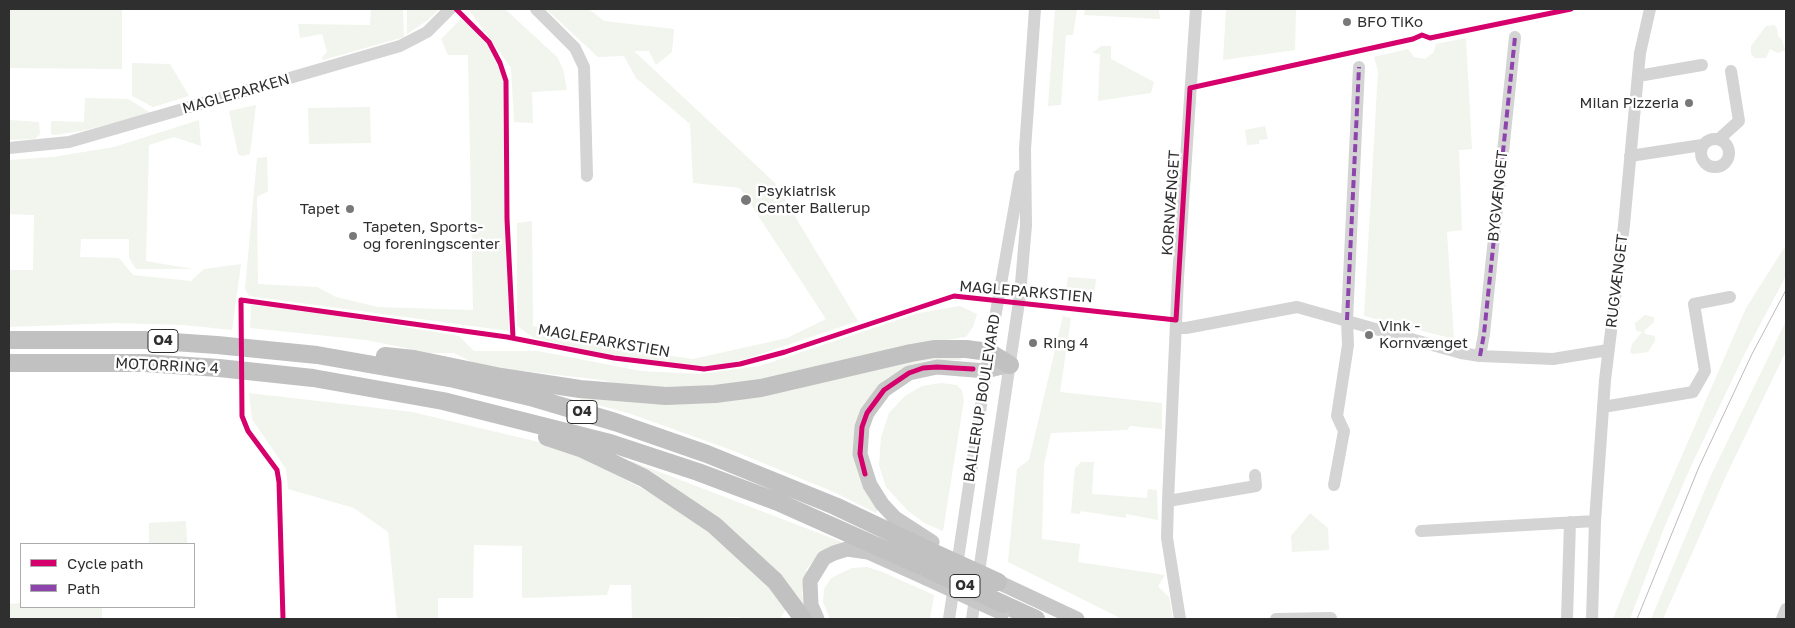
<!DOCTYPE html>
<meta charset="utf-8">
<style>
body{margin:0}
#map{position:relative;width:1795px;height:628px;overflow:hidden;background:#fff;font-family:"Golos Text",sans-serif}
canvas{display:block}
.frame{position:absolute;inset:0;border:10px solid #2f2f2f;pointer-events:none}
.legend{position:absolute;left:20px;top:543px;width:175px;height:65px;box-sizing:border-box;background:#fff;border:1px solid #acacac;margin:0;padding:6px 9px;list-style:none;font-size:15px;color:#2f2f2f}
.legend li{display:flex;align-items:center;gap:10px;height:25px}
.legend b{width:25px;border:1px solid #acacac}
</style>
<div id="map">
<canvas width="1795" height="628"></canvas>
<div class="frame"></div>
<ul class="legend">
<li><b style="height:6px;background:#d6006c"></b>Cycle path</li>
<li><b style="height:6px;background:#8e44ad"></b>Path</li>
</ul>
</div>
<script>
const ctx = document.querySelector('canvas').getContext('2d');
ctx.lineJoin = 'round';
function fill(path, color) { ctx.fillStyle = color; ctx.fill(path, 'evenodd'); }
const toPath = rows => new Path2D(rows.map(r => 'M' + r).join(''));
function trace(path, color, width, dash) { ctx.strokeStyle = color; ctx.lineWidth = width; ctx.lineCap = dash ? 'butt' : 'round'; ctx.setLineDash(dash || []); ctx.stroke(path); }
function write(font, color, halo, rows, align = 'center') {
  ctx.font = font + ' "Golos Text",sans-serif'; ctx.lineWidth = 5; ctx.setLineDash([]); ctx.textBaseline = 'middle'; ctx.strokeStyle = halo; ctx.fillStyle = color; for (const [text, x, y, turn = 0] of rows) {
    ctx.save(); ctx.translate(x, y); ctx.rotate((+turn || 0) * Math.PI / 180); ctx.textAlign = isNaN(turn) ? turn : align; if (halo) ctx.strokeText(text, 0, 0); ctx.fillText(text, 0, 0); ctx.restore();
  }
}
fill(toPath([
 [9,9,122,9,122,69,9,68],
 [371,9,403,9,404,37,323,60,322,57,327,52,322,34,300,38,298,24,370,25],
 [407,9,439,9,428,20,407,34],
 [470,9,505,9,557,57,563,69,567,90,532,92,533,123,514,122,511,68,469,10],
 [546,9,589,9,604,21,674,29,672,52,656,65,649,51,634,51,775,183,858,321,749,358,709,368,612,356,534,338,517,326,517,223,532,221,533,326,638,351,693,359,787,338,826,319,740,188,693,183,690,124,636,78,624,56,598,57],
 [1055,9,1077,9,1073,35,1066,35,1061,105,1048,106],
 [1085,9,1159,9,1160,19,1084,15],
 [1226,9,1296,9,1295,50,1223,60],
 [461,19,477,30,493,52,504,83,509,331,249,296,245,289,257,158,267,157,268,191,257,197,258,284,317,287,336,297,378,307,473,310,468,55,448,55,441,39],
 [1774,25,1777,28,1778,36,1782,40,1785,50,1778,53,1770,49,1766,58,1755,58,1751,54,1751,46,1766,26],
 [1466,38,1472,149,1459,150,1462,230,1447,232,1454,339,1364,316,1378,71,1374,57,1408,49,1414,57,1425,59,1434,52,1436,44],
 [1101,46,1111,46,1111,59,1154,82,1151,93,1098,101,1100,54,1092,53],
 [132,63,170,64,189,96,153,107,132,96],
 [85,98,128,99,151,113,86,130,55,135,51,134,51,121,84,122],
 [256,105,250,154,242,156,238,154,229,111],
 [370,107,371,143,309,144,308,108],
 [9,120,39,122,40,134,35,139,9,140],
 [199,120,201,146,174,137,149,145,146,261,193,269,136,269,129,258,129,239,81,239,80,257,119,258,133,275,191,281,204,269,241,264,232,330,183,325,115,323,9,327,9,270,33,270,34,215,9,214,9,160,53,157,114,147],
 [1265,126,1268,139,1259,140,1259,144,1247,145,1245,130],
 [1786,245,1786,276,1746,351,1692,464,1664,528,1630,619,1613,619,1637,559,1746,308],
 [1068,277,1096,279,1094,296,1066,293],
 [251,305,300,310,459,336,474,351,538,351,641,371,700,374,760,366,919,313,960,306,977,314,973,327,966,337,911,345,791,372,778,379,650,392,602,380,480,366,454,353,431,353,366,340,250,328],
 [1645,315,1654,317,1654,322,1644,331,1645,334,1655,336,1655,341,1648,352,1633,354,1630,352,1632,344,1642,332,1636,331,1635,323],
 [1063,316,1071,318,1060,392,1162,403,1162,429,1130,426,1127,430,1051,433,1044,464,1042,539,1080,544,1078,562,1165,575,1158,586,1169,597,1173,619,1122,619,1008,562,1017,469,1029,460],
 [1786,321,1786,351,1726,476,1663,619,1651,619,1712,473],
 [961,356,961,360,929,360,904,367,883,381,864,406,857,423,879,506,876,513,836,493,734,451,631,414,580,400,582,395,706,401,794,390,811,382,921,358],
 [941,383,957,385,962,390,964,400,943,531,926,524,908,511,886,487,879,465,881,437,889,413,905,396,922,386],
 [249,393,412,412,568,449,673,505,741,556,788,606,780,619,744,619,739,617,632,619,631,585,610,585,607,595,522,598,522,546,474,545,473,598,438,598,438,619,397,619,388,532,354,508,288,489,286,469,252,419],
 [631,461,842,542,840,547,820,554,807,568,802,594,805,610,630,466],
 [1081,462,1094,462,1092,494,1147,498,1148,489,1157,490,1158,520,1126,514,1126,518,1081,511,1080,514,1071,513,1075,468],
 [1310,513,1328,528,1329,550,1292,552,1291,536],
 [186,521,187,544,149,544,149,523],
 [867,567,880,571,934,595,930,619,830,619,823,602,824,589,831,578,852,568],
 [21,603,21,607,102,607,102,619,9,619,9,604]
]), '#f1f5ed');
trace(toPath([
 [536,9,575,48,584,67,587,176],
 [1638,76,1702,65],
 '1701 153a14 14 0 1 1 28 0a14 14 0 1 1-28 0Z',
 [1719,139,1739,121,1731,71],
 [9,148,69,142,400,46,427,32,450,9],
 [1630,156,1702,145],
 [1176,328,1186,328,1297,307,1461,353,1480,356,1553,359,1608,350],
 [1480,356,1484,334,1515,37],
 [1603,407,1693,392,1705,371,1694,304,1730,297],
 [1334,485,1344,431,1337,416,1348,345,1347,320,1359,67],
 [1168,501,1256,486,1255,475],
 [1421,531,1595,521],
 [949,619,989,352,1020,176],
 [972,619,1020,295,1026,225,1025,149,1035,9],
 [1180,619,1167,538,1168,501,1178,278,1196,9],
 [1276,619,1331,618],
 [1567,619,1570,522],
 [1592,619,1595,521,1605,380,1624,225,1640,53,1650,9],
 [1782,619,1786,609]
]), '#d4d4d4', 12);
trace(toPath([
 [932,542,895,518,882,504,870,485,860,454,862,427,867,413,884,390,909,373,937,367,986,371,1010,365],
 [998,582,1077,619],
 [817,619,811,605,810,581,824,558,834,553,847,549,868,552,926,578]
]), '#c7c7c7', 15);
trace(toPath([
 [9,340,144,340,217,345,317,355,454,379,534,398,615,422,707,454,835,506,930,551],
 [385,356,414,359,501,377,580,389,666,396,715,394,761,388,911,353,934,349,966,349,989,352,1010,365],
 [9,363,144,363,219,368,313,378,443,401,610,443,698,472,778,502,928,569],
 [547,437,583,449,644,478,714,525,775,581,803,619],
 [1003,604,1036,619]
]), '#c1c1c1', 18);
trace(toPath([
 [1637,619,1699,467,1752,354,1786,290]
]), '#bbb', 1);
trace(toPath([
 [926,578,1002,613]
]), '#c7c7c7', 15);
trace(toPath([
 [930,551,998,582],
 [928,569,1003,604]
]), '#c1c1c1', 18);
trace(toPath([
 [1347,320,1359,67],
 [1480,356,1484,334,1515,37]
]), '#8e44ad', 4, [8, 4]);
trace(toPath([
 [456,9,489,42,500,63,506,81,507,219,513,338],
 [865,474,860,454,862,427,867,413,884,390,909,373,923,368,937,367,973,369],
 [283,619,279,482,277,470,248,431,242,416,241,300,507,337,614,358,704,369,740,364,785,352,954,296,1176,320,1190,88,1413,39,1422,35,1430,38,1571,9]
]), '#d6006c', 5);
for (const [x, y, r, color] of [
 [1347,22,5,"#787878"],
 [1689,103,5,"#787878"],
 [746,200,6,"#787878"],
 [350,209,5,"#787878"],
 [353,236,5,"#787878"],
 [1369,335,5,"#787878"],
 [1033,343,5,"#787878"]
]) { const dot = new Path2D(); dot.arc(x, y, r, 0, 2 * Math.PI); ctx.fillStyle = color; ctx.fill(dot); trace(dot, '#fff', 2); }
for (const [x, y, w] of [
 [163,341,30],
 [582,412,30],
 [965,586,30]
]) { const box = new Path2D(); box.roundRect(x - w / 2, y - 11.5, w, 23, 4); ctx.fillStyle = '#fff'; ctx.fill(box); trace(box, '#2f2f2f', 1); }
write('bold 14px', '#2f2f2f', null, [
 ["O4",163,341],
 ["O4",582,412],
 ["O4",965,586]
]);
write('15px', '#2f2f2f', '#fff', [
 ["BFO TiKo",1357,22],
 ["Milan Pizzeria",1679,103,"right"],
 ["Psykiatrisk",757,191],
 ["Center Ballerup",757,208],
 ["Tapet",340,209,"right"],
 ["Tapeten, Sports-",363,227],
 ["og foreningscenter",363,244],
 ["Vink -",1379,326],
 ["Kornvænget",1379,343],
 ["Ring 4",1043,343]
], 'left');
write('15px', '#2f2f2f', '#fff', [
 ["MAGLEPARKEN",236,94,-16],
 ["BYGVÆNGET",1498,196,-84],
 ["KORNVÆNGET",1171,203,-86],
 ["RUGVÆNGET",1617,281,-83],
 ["MAGLEPARKSTIEN",1026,292,5],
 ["MAGLEPARKSTIEN",604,341,10],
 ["MOTORRING 4",167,366,3],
 ["BALLERUP BOULEVARD",982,398,-81]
]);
</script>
